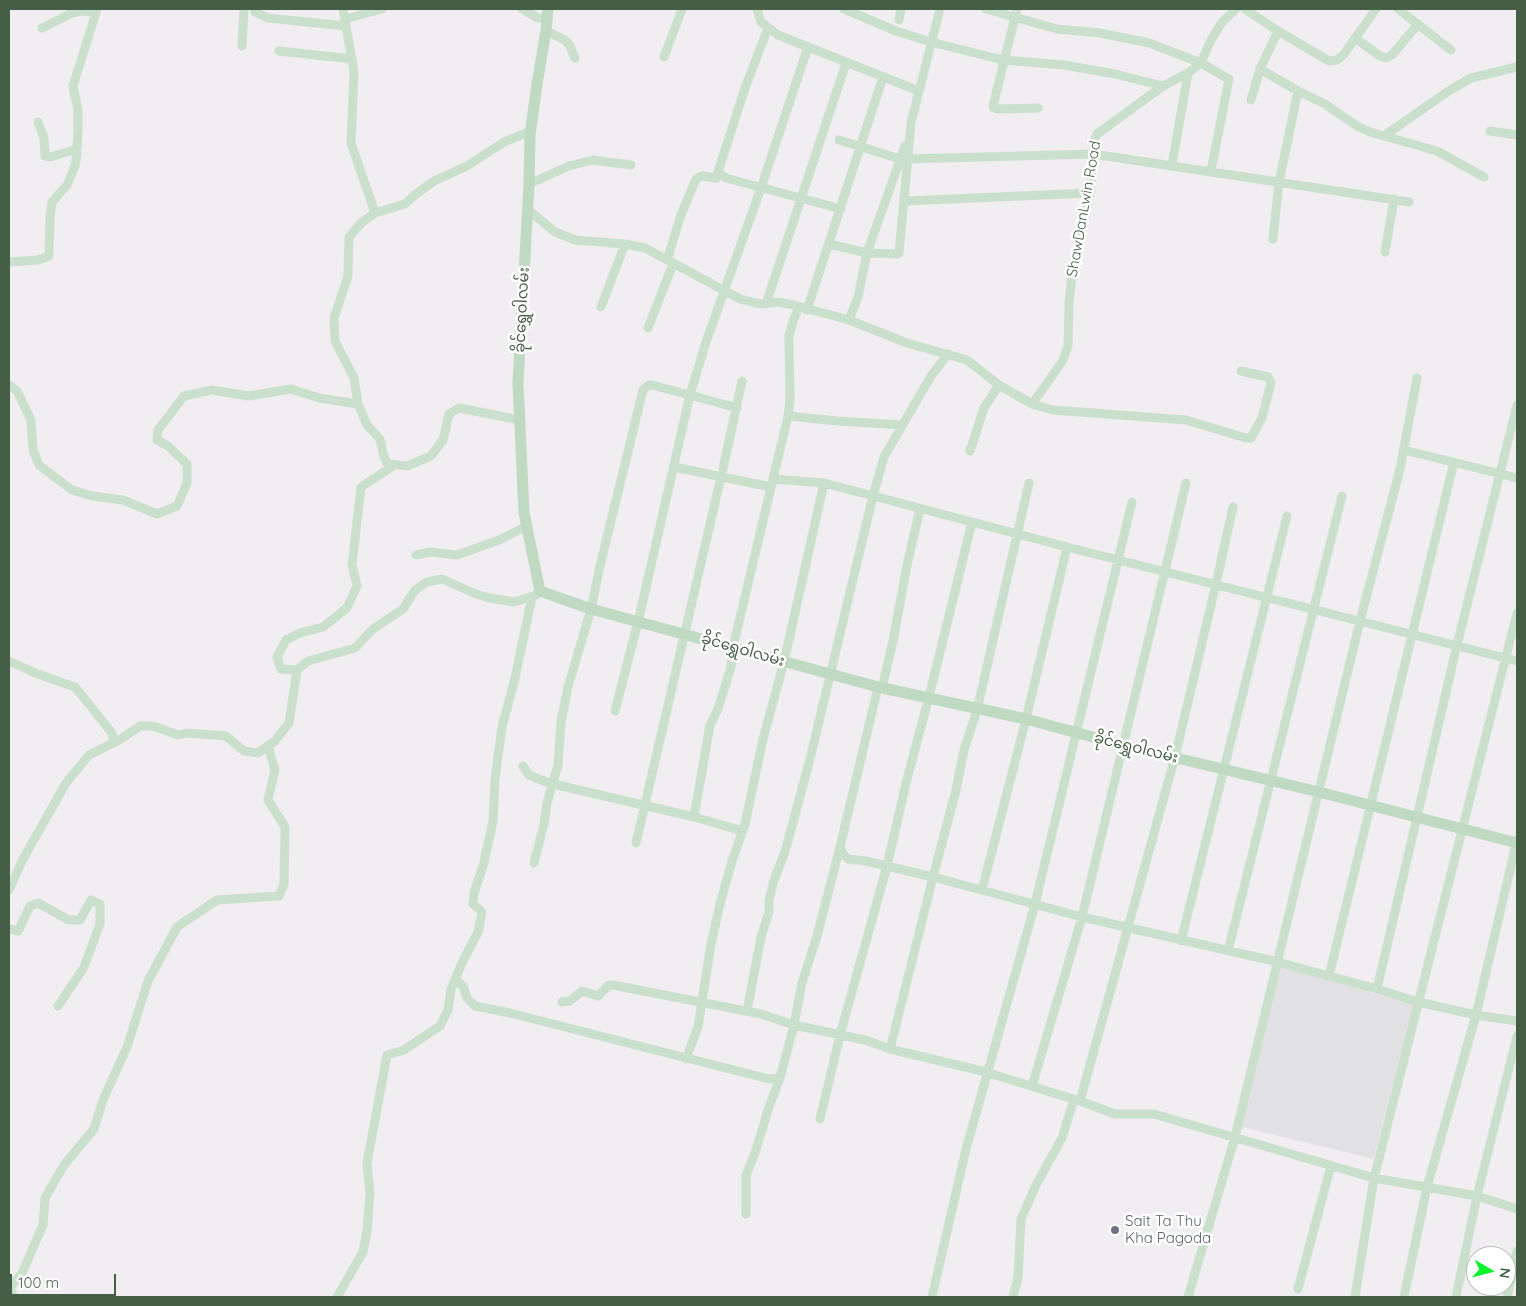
<!DOCTYPE html>
<meta charset="utf-8">
<style>
body{margin:0}
#map{position:relative;width:1526px;height:1306px;overflow:hidden;background:#f0eef1;font-family:Quicksand,sans-serif}
canvas{display:block}
.frame{position:absolute;inset:0;border:10px solid #455e46;pointer-events:none}
.north{position:absolute;left:1466px;top:1246px;width:50px;height:50px;box-sizing:border-box;background:#fff;border:1px solid #b5bfb5;border-radius:50%;rotate:98deg;font-size:14px;font-weight:700;line-height:20px;text-align:center;color:#455e46}
.north::after{content:'';display:block;margin:auto;width:18px;height:22px;background:#07f32b;clip-path:polygon(50% 0,100% 100%,50% 72%,0 100%)}
.scale{position:absolute;left:10px;top:1274px;width:106px;height:22px;box-sizing:border-box;border:2px solid #455e46;border-top:0;padding-left:6px;font-size:15px;line-height:18px;white-space:nowrap;color:#455e46;-webkit-text-stroke:4px #fff;paint-order:stroke}
</style>
<div id="map">
<canvas width="1526" height="1306"></canvas>
<div class="frame"></div>
<div class="north">N</div>
<div class="scale">100 m</div>
</div>
<script>
const ctx = document.querySelector('canvas').getContext('2d');
ctx.lineJoin = 'round';
function fill(path, color) { ctx.fillStyle = color; ctx.fill(path, 'evenodd'); }
const toPath = rows => new Path2D(rows.map(r => 'M' + r).join(''));
function trace(path, color, width, dash) { ctx.strokeStyle = color; ctx.lineWidth = width; ctx.lineCap = dash ? 'butt' : 'round'; ctx.setLineDash(dash || []); ctx.stroke(path); }
function write(font, color, halo, rows, align = 'center') {
  ctx.font = font + ' Quicksand,"Noto Sans Myanmar",sans-serif'; ctx.lineWidth = 5; ctx.setLineDash([]); ctx.textBaseline = 'middle'; ctx.strokeStyle = halo; ctx.fillStyle = color; for (const [text, x, y, turn = 0] of rows) {
    ctx.save(); ctx.translate(x, y); ctx.rotate((+turn || 0) * Math.PI / 180); ctx.textAlign = isNaN(turn) ? turn : align; if (halo) ctx.strokeText(text, 0, 0); ctx.fillText(text, 0, 0); ctx.restore();
  }
}
fill(toPath([
 [1280,965,1414,1005,1373,1159,1239,1126]
]), '#e1e0e2');
trace(toPath([
 [343,9,354,72,351,143,375,213],
 [522,9,538,18,547,19],
 [757,9,761,22,778,35,919,91],
 [844,9,896,31,931,42,1003,60,1064,65,1115,74,1163,86],
 [986,9,1057,29,1100,33,1149,43,1201,63,1227,78,1229,79,1211,171],
 [1017,9,993,106,994,108,999,109,1038,108],
 [1245,9,1278,31,1260,69,1251,100],
 [1398,9,1451,50],
 [255,12,268,18,346,26],
 [345,19,382,9],
 [899,20,901,9],
 [42,28,70,14,81,11,95,12],
 [546,31,565,40,570,46,575,58],
 [1278,31,1329,61,1337,60,1344,54,1376,9],
 [1355,38,1380,56,1386,58,1392,55,1418,24],
 [242,46,244,9],
 [279,51,352,59],
 [664,57,682,9],
 [1260,69,1298,91,1325,104,1357,126,1370,132,1437,151,1484,177],
 [38,122,44,138,45,156,50,157,74,150,77,148,78,129,78,110,73,86,97,9],
 [1490,131,1517,135],
 [1384,136,1447,92,1471,78,1517,67],
 [839,140,900,159],
 [907,159,1093,154,1409,202],
 [1172,165,1188,73],
 [719,173,726,178,841,209],
 [529,184,569,166,593,160,631,165],
 [904,201,1090,193],
 [527,209,555,232,575,240,625,244,645,248,740,299,760,304,778,302,794,305,849,320,907,343,967,360,999,385,1032,404,1053,410,1186,420,1246,438,1251,438,1262,418,1271,383,1268,377,1241,371],
 [1273,239,1279,182,1298,91],
 [829,244,867,253,897,254,899,253,911,123,940,9],
 [1385,252,1394,199],
 [667,260,681,215,696,179,702,176,716,178,745,88,768,28],
 [9,262,38,260,49,256,50,217,52,202,67,185,75,166,77,154,75,149],
 [766,304,846,63],
 [601,307,625,244],
 [807,310,883,77],
 [849,320,858,297,867,253,905,146],
 [648,328,673,264],
 [9,385,17,391,31,420,33,450,39,465,72,490,92,496,123,500,157,514,177,506,187,483,187,464,168,446,157,440,158,430,184,396,212,390,249,396,291,389,319,398,358,404],
 [1032,404,1062,362,1068,346,1069,303,1073,267,1090,193,1094,141,1097,134,1163,86,1188,73,1201,63,1211,40,1222,22,1236,9],
 [788,416,837,421,903,425],
 [1404,450,1517,478],
 [970,451,984,408,999,385],
 [388,464,407,466,431,456,443,440,449,414,459,408,520,420],
 [674,467,771,487],
 [723,469,742,381],
 [773,479,788,416,790,401,789,336,793,321,799,307],
 [1029,483,977,710,964,750,956,790,933,877,1082,917,1278,962,1377,989,1418,1002,1476,1015,1517,1021],
 [416,555,430,552,457,555,499,540,527,526],
 [9,661,35,673,75,687,112,733,114,742],
 [297,670,281,669,277,657,286,640,300,633,323,627,347,608,357,586,352,565,361,487,390,468,384,457,380,439,367,425,358,404,354,378,335,341,334,318,348,276,349,237,361,223,375,213,405,204,416,194,434,181,467,166,504,142,531,131],
 [882,688,893,641,907,565,920,509],
 [615,711,638,622,690,395,737,408],
 [523,766,529,775,549,783,694,817,743,831],
 [694,817,710,725,718,709,731,667,733,647,773,479,824,483,1067,547,1517,661],
 [636,843,721,477],
 [840,847,843,854,848,859,866,861,933,877,890,1049,982,1071,1080,1101,1115,1114,1154,1114,1374,1178,1477,1196,1517,1209],
 [534,863,544,824,547,803,558,765,561,722,568,687,591,609,600,566,643,390,649,385,652,385,690,395,706,342,761,188,808,47],
 [9,890,23,859,66,783,89,755,119,740,140,726,153,726,178,735,186,733,226,736,244,751,258,753,275,741,289,723,297,670,308,661,355,648,373,629,403,609,415,590,427,582,442,579,476,594,490,598,514,602,536,595],
 [982,890,1026,719,1067,547],
 [9,929,18,931,30,906,38,903,69,920,80,920,91,900,100,904,100,924,84,967,58,1006],
 [1181,941,1287,516],
 [1228,951,1342,496],
 [1329,976,1454,462],
 [455,979,463,986,467,998,475,1006,510,1013,769,1079,780,1078],
 [1377,989,1457,645,1517,405],
 [562,1002,570,1001,582,991,598,996,609,985,613,985,761,1014,794,1025,865,1040,890,1049],
 [747,1011,761,937,769,912,769,900,774,880,785,852,810,759,873,496,884,457,931,376,948,354],
 [686,1059,698,1027,711,944,720,904,732,861,745,824,763,739,784,662,824,483],
 [1032,1086,1082,917,1186,483],
 [1080,1101,1175,757,1216,584,1233,507],
 [820,1119,840,1035,887,866,907,779,929,697,972,522],
 [746,1214,746,1175,755,1153,769,1107,780,1078,794,1025,802,983,817,936,840,847,878,687],
 [9,1287,14,1297],
 [9,1289,22,1273,43,1225,45,1198,64,1165,94,1129,103,1100,127,1047,148,981,177,927,217,900,279,896,284,884,285,827,268,800,275,770,268,746],
 [1298,1289,1331,1165],
 [337,1297,363,1252,367,1230,370,1194,367,1163,387,1055,404,1050,440,1026,448,1010,451,989,462,963,478,932,482,912,473,904,474,893,483,866,493,822,495,779,502,727,515,678,532,597],
 [932,1297,966,1149,1035,904,1132,502],
 [1013,1297,1018,1278,1021,1219,1036,1185,1062,1138,1074,1099],
 [1188,1297,1235,1137,1360,621,1400,469,1417,378],
 [1355,1297,1374,1178,1517,613],
 [1404,1297,1427,1187,1476,1015,1517,840],
 [1456,1297,1477,1196,1517,1036],
 [1507,1297,1517,1251]
]), '#cbe0cc', 9);
trace(toPath([
 [548,9,546,31,537,84,530,135,529,184,518,383,524,513,540,591,591,609,878,687,1026,719,1122,745,1319,792,1517,843]
]), '#bfd9c2', 11);
for (const [x, y, r, color] of [
 [1115,1230,5,"#6b7280"]
]) { const dot = new Path2D(); dot.arc(x, y, r, 0, 2 * Math.PI); ctx.fillStyle = color; ctx.fill(dot); trace(dot, '#fff', 2); }
write('15px', '#455e46', '#fff', [
 ["ShawDanLwin Road",1084,209,-80],
 ["ခိုင်ရွှေဝါလမ်း",522,310,-87],
 ["ခိုင်ရွှေဝါလမ်း",743,650,16],
 ["ခိုင်ရွှေဝါလမ်း",1136,748,14]
]);
write('15px', '#5b616d', '#fff', [
 ["Sait Ta Thu",1125,1221],
 ["Kha Pagoda",1125,1238]
], 'left');
</script>
